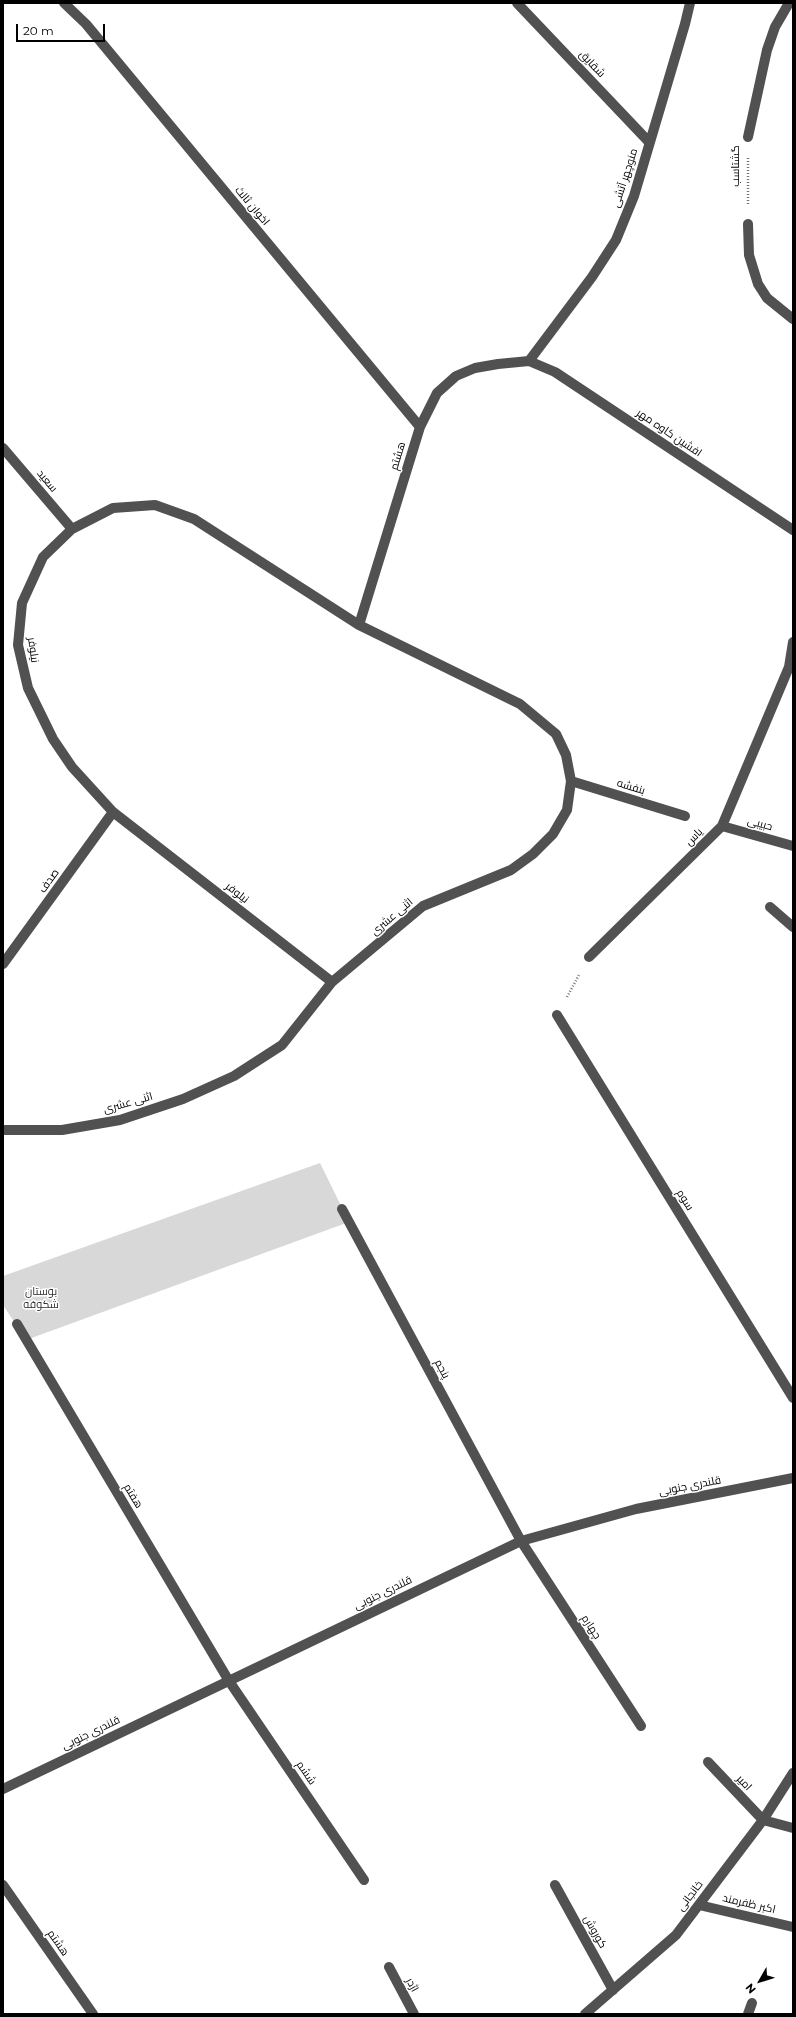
<!DOCTYPE html>
<meta charset="utf-8">
<style>
body{margin:0}
#map{position:relative;width:796px;height:2017px;overflow:hidden;background:#fff;font-family:Montserrat,sans-serif}
canvas{display:block}
.frame{position:absolute;inset:0;border:4px solid #000;pointer-events:none}
.north{position:absolute;left:740px;top:1961px;width:40px;height:40px;-webkit-text-stroke:3px #fff;paint-order:stroke;rotate:231deg;font-size:11px;font-weight:700;line-height:16px;text-align:center;color:#000}
.north::after{content:'';display:block;margin:auto;width:14px;height:18px;background:#000;clip-path:polygon(50% 0,100% 100%,50% 72%,0 100%)}
.scale{position:absolute;left:16px;top:24px;width:89px;height:18px;box-sizing:border-box;border:2px solid #000;border-top:0;padding-left:5px;font-size:12px;line-height:14px;white-space:nowrap;color:#000;-webkit-text-stroke:3px #fff;paint-order:stroke}
</style>
<div id="map">
<canvas width="796" height="2017"></canvas>
<div class="frame"></div>
<div class="north">N</div>
<div class="scale">20 m</div>
</div>
<script>
const ctx = document.querySelector('canvas').getContext('2d');
ctx.lineJoin = 'round';
function fill(path, color) { ctx.fillStyle = color; ctx.fill(path, 'evenodd'); }
const toPath = rows => new Path2D(rows.map(r => 'M' + r).join(''));
function trace(path, color, width, dash) { ctx.strokeStyle = color; ctx.lineWidth = width; ctx.lineCap = dash ? 'butt' : 'round'; ctx.setLineDash(dash || []); ctx.stroke(path); }
function write(font, color, halo, rows, align = 'center') {
  ctx.font = font + ' Montserrat,Cairo,sans-serif'; ctx.lineWidth = 3; ctx.setLineDash([]); ctx.textBaseline = 'middle'; ctx.strokeStyle = halo; ctx.fillStyle = color; for (const [text, x, y, turn = 0] of rows) {
    ctx.save(); ctx.translate(x, y); ctx.rotate((+turn || 0) * Math.PI / 180); ctx.textAlign = isNaN(turn) ? turn : align; if (halo) ctx.strokeText(text, 0, 0); ctx.fillText(text, 0, 0); ctx.restore();
  }
}
fill(toPath([
 [320,1163,349,1222,26,1340,3,1305,3,1276]
]), '#d8d8d8');
trace(toPath([
 [748,204,748,157],
 [567,997,579,975]
]), '#737373', 2.5, [1, 2]);
trace(toPath([
 [64,3,86,24,420,427],
 [517,3,649,142],
 [748,137,767,50,775,27,789,3],
 [748,224,749,255,758,284,767,298,793,319],
 [529,361,592,277,616,240,634,196,685,24,690,3],
 [3,448,72,529],
 [359,625,420,427,437,393,456,376,475,368,498,364,529,361,555,372,793,530],
 [571,781,685,816],
 [722,826,793,846],
 [770,907,793,927],
 [589,957,722,826,789,667,793,642],
 [3,964,113,812],
 [557,1015,793,1398],
 [3,1130,62,1130,120,1120,183,1099,234,1076,282,1045,332,982,423,906,511,870,533,854,553,834,567,810,571,781,566,755,556,734,520,704,359,625,194,519,155,505,113,508,72,529,43,557,22,603,18,645,28,688,53,739,72,767,113,812,332,982],
 [342,1209,521,1541,641,1726],
 [17,1324,229,1681,364,1880],
 [708,1762,763,1820,793,1828],
 [3,1789,521,1541,636,1509,793,1478],
 [3,1885,93,2014],
 [555,1885,613,1990],
 [699,1905,793,1927],
 [389,1967,414,2014],
 [585,2014,676,1935,763,1820,793,1773],
 [748,2014,752,2003]
]), '#515151', 10);
write('11px', '#000', '#fff', [
 ["شقایق",592,64,47],
 ["گشتاسب",736,166,-90],
 ["منوچهر آتشی",625,178,-72],
 ["اخوان ثالث",252,206,50],
 ["افشین کاوه مهر",669,433,34],
 ["هشتم",398,456,-73],
 ["سعید",47,481,50],
 ["نیلوفر",33,650,82],
 ["بنفشه",631,787,17],
 ["حبیبی",760,824,15],
 ["یاس",694,837,-45],
 ["صدف",49,881,-54],
 ["نیلوفر",237,893,38],
 ["اثنی عشری",392,917,-40],
 ["اثنی عشری",128,1103,-16],
 ["سوم",685,1200,58],
 ["پنجم",442,1369,62],
 ["قلندری جنوبی",690,1486,-11],
 ["هفتم",133,1496,59],
 ["قلندری جنوبی",383,1593,-26],
 ["چهارم",591,1627,57],
 ["قلندری جنوبی",91,1733,-26],
 ["ششم",306,1773,56],
 ["امیر",744,1783,46],
 ["خانجانی",690,1896,-53],
 ["اکبر ظفرمند",749,1904,13],
 ["کوروش",595,1932,61],
 ["هشتم",58,1943,55],
 ["اژدر",412,1985,62]
]);
write('11px', '#2f2f2f', '#fff', [
 ["بوستان",41,1292],
 ["شکوفه",41,1305]
]);
</script>
